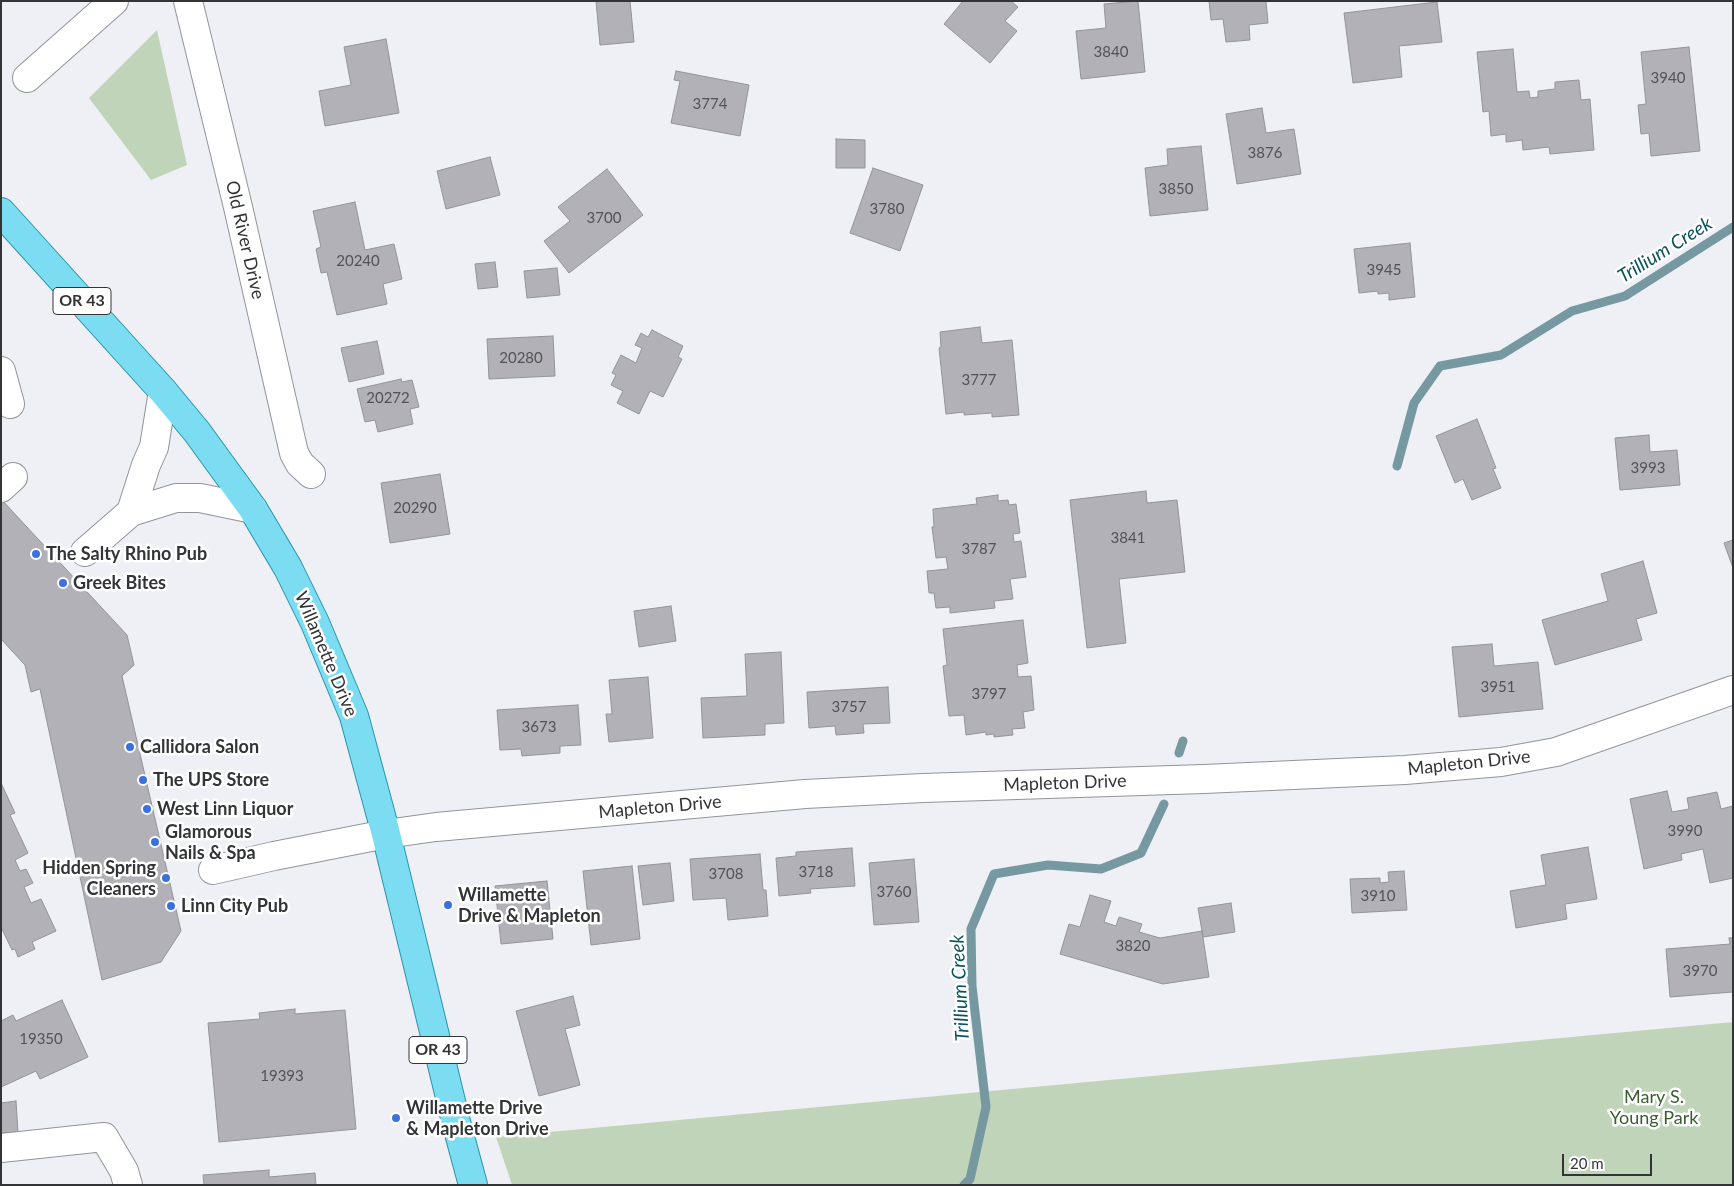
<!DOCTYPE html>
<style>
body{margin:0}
#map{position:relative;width:1734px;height:1186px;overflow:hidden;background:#eef0f6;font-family:Lato,sans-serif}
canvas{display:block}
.frame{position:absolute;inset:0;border:2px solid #333436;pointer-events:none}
.scale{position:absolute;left:1562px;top:1154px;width:90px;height:22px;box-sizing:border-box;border:2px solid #333436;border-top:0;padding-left:6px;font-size:15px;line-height:18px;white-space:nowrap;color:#333436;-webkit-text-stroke:4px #fff;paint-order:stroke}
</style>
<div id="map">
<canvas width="1734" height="1186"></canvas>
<div class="frame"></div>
<div class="scale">20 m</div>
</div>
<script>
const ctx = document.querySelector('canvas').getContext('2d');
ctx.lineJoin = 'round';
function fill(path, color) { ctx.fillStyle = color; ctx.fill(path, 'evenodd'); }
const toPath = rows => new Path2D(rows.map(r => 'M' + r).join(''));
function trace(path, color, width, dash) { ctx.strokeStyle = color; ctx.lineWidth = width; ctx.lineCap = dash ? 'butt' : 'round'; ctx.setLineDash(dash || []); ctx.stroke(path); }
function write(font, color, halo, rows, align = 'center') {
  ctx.font = font + ' Lato,sans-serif'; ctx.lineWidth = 5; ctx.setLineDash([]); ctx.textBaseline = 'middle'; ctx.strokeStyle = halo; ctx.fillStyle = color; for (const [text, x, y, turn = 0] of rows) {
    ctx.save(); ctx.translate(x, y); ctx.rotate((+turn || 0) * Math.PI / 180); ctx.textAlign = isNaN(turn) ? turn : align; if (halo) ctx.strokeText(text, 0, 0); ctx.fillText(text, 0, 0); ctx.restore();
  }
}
fill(toPath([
 [157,30,187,165,151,180,89,98],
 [1733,1022,1733,1185,512,1185,496,1137]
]), '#c0d4ba');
trace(toPath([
 [1397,466,1414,403,1440,366,1501,355,1572,311,1625,296,1733,227],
 [1179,753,1183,741],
 [964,1185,970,1179,986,1107,972,986,971,929,994,874,1048,865,1101,869,1141,853,1164,804]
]), '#7699a1', 9);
const building = toPath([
 [596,1,630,1,634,42,600,45,596,1],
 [963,1,1011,1,1018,7,1005,21,1017,31,990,63,944,24,963,1],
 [1138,1,1145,72,1081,79,1076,31,1106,28,1104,4,1138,1],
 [1209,1,1266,1,1268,23,1249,25,1250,40,1226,42,1223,19,1211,20,1209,1],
 [1437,2,1442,42,1399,46,1402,77,1353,83,1344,13,1437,2],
 [386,39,399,113,325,126,319,91,351,85,344,47,386,39],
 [1689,47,1700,151,1651,156,1649,133,1641,134,1638,105,1646,104,1641,52,1689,47],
 [1513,49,1517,92,1529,91,1530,98,1538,97,1538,91,1555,89,1555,82,1579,80,1581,100,1590,99,1594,150,1550,154,1549,147,1523,150,1522,140,1506,142,1506,134,1491,136,1489,111,1483,112,1477,52,1513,49],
 [676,71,749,85,740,136,671,123,680,81,674,80,676,71],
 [1262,108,1266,133,1294,129,1301,174,1237,184,1226,114,1262,108],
 [836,139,865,140,865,168,836,168,836,139],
 [1201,146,1208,210,1150,216,1145,168,1168,165,1167,149,1201,146],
 [490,157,500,195,446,209,437,171,490,157],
 [873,168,923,185,900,251,850,233,873,168],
 [607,169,643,215,569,273,544,241,570,221,558,207,607,169],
 [355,202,365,250,394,244,402,279,383,284,387,304,337,315,327,272,321,273,316,249,321,247,313,211,355,202],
 [1410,243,1415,297,1389,300,1389,293,1378,294,1378,291,1359,293,1354,249,1410,243],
 [495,262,498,287,478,289,475,264,495,262],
 [557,268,560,295,527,298,524,271,557,268],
 [980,327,982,343,1012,340,1019,415,992,417,992,413,964,415,964,412,946,414,939,348,941,347,940,332,980,327],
 [652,330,683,346,678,357,682,359,663,397,650,391,639,414,617,403,623,391,611,385,616,375,612,373,621,355,636,363,642,348,635,345,641,333,648,337,652,330],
 [553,336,555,376,489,379,487,339,553,336],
 [377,341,384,374,349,382,341,348,377,341],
 [401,379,402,382,412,380,419,407,410,409,413,424,378,432,375,420,365,422,357,389,401,379],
 [1477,419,1496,468,1493,469,1501,488,1472,500,1463,479,1455,483,1436,436,1477,419],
 [1649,435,1650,452,1677,450,1680,485,1620,490,1615,438,1649,435],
 [440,474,450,534,390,543,381,483,440,474],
 [1146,491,1147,503,1177,500,1185,572,1119,579,1126,643,1087,648,1070,500,1146,491],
 [998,495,998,501,1008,500,1009,505,1016,504,1020,533,1013,534,1014,542,1021,541,1026,577,1010,579,1013,599,994,601,995,608,950,613,950,607,936,608,934,593,929,593,927,571,948,569,946,557,936,558,932,527,934,527,933,509,977,504,976,498,998,495],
 [1,499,127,635,134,665,122,676,181,931,161,962,102,980,40,689,31,692,25,665,1,639,1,499],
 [1733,540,1733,568,1724,543,1733,540],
 [1643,561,1657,613,1636,619,1642,640,1555,665,1542,620,1608,601,1601,574,1643,561],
 [671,606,676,641,639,647,634,611,671,606],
 [1023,620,1028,663,1017,665,1018,677,1031,676,1034,710,1023,712,1025,728,1012,729,1013,735,994,737,994,734,986,735,986,732,966,735,964,715,949,716,943,666,947,665,943,629,1023,620],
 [1492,644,1494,666,1538,662,1543,709,1459,717,1452,647,1492,644],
 [781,652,784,723,765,724,765,735,703,738,701,698,747,696,745,654,781,652],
 [648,677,653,738,609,742,606,714,612,714,609,680,648,677],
 [888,687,890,723,863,724,864,733,836,735,835,726,809,728,807,692,888,687],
 [578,705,581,745,560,746,560,753,522,756,521,749,500,750,497,710,578,705],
 [1,783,15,813,10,815,28,853,15,860,20,871,26,869,33,883,24,887,31,903,41,899,56,931,32,942,35,949,18,957,15,949,12,950,1,927,1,783],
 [1667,791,1672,812,1689,809,1687,798,1717,792,1721,809,1733,806,1733,878,1710,883,1703,849,1681,854,1682,860,1644,869,1630,799,1667,791],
 [1588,847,1597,899,1565,904,1567,919,1516,928,1510,891,1546,885,1541,855,1588,847],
 [852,848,855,886,810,889,811,893,779,896,776,858,796,856,796,852,852,848],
 [760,854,763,890,766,890,768,916,728,920,726,898,693,900,690,859,760,854],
 [914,859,919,922,874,925,869,863,914,859],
 [670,863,674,901,643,905,638,866,670,863],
 [632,866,640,939,591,945,583,871,632,866],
 [1404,871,1407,910,1352,913,1350,879,1380,878,1380,883,1389,882,1388,872,1404,871],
 [547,881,553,939,501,944,495,886,547,881],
 [1090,895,1111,901,1104,922,1116,926,1119,917,1142,924,1139,932,1160,938,1202,931,1209,977,1163,984,1060,954,1069,924,1080,927,1090,895],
 [1231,903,1235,932,1203,937,1198,908,1231,903],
 [1729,938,1733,938,1733,992,1670,997,1666,949,1730,944,1729,938],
 [573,996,580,1025,565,1029,580,1085,539,1096,516,1011,573,996],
 [62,1000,88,1057,40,1079,36,1071,1,1087,1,1021,13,1015,16,1021,62,1000],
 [295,1009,295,1014,345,1010,356,1129,219,1142,208,1023,260,1019,259,1013,295,1009],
 [16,1101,18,1132,1,1133,1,1103,16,1101],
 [269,1170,269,1177,315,1173,316,1185,204,1185,203,1175,269,1170]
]);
fill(building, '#b1b1b7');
trace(building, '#939399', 1);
const minor = toPath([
 [188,1,238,207,294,453,300,464,311,474],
 [27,78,114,1],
 [1,371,10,404],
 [1,488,13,477],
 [131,512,146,465,154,447,163,391],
 [85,552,131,512,176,498,200,498,253,509],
 [213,870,274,856,386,834,436,827,805,794,923,788,1204,779,1405,770,1501,762,1556,752,1733,690],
 [1,1148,104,1137,124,1171,128,1185]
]);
const major = toPath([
 [1,212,163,391,197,432,253,509,288,568,315,623,354,716,386,834,456,1122,473,1185]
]);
trace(minor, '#929499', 30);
trace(major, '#2994aa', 30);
trace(minor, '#fff', 28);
trace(major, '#7cddf2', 28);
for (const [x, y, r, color] of [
 [36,554,5,"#3a70e0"],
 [63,583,5,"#3a70e0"],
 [130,747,5,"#3a70e0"],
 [143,780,5,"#3a70e0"],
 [147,809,5,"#3a70e0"],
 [155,842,5,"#3a70e0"],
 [166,878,5,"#3a70e0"],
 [448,905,5,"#3a70e0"],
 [171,906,5,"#3a70e0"],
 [396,1118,5,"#3a70e0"]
]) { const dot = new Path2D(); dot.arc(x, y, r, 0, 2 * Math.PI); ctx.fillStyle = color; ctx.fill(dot); trace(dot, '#fff', 2); }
write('15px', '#525356', null, [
 ["3840",1111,52],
 ["3940",1668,78],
 ["3774",710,104],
 ["3876",1265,153],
 ["3850",1176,189],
 ["3780",887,209],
 ["3700",604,218],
 ["20240",358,261],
 ["3945",1384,270],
 ["20280",521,358],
 ["3777",979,380],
 ["20272",388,398],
 ["3993",1648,468],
 ["20290",415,508],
 ["3841",1128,538],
 ["3787",979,549],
 ["3951",1498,687],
 ["3797",989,694],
 ["3757",849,707],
 ["3673",539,727],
 ["3990",1685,831],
 ["3718",816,872],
 ["3708",726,874],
 ["3760",894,892],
 ["3910",1378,896],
 ["3820",1133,946],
 ["3970",1700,971],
 ["19350",41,1039],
 ["19393",282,1076]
]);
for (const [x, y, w] of [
 [82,301,58],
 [438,1050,58]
]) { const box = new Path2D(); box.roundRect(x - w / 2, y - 13.5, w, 27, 4); ctx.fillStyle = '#fff'; ctx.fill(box); trace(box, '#333436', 1); }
write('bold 16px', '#333436', null, [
 ["OR 43",82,301],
 ["OR 43",438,1050]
]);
write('18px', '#333436', '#fff', [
 ["Old River Drive",245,240,77],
 ["Willamette Drive",326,654,67],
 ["Mapleton Drive",1469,763,-6],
 ["Mapleton Drive",1065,783,-2],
 ["Mapleton Drive",660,807,-5]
]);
write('bold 18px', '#333436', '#fff', [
 ["The Salty Rhino Pub",46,554],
 ["Greek Bites",73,583],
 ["Callidora Salon",140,747],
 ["The UPS Store",153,780],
 ["West Linn Liquor",157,809],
 ["Glamorous",165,832],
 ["Nails & Spa",165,853],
 ["Hidden Spring",156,868,"right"],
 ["Cleaners",156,889,"right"],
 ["Willamette",458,895],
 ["Drive & Mapleton",458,916],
 ["Linn City Pub",181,906],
 ["Willamette Drive",406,1108],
 ["& Mapleton Drive",406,1129]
], 'left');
write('18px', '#3a5d2e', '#fff', [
 ["Mary S.",1654,1097],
 ["Young Park",1654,1118]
]);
write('italic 19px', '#0a535e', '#fff', [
 ["Trillium Creek",1665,250,-32],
 ["Trillium Creek",960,988,-93]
]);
</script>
